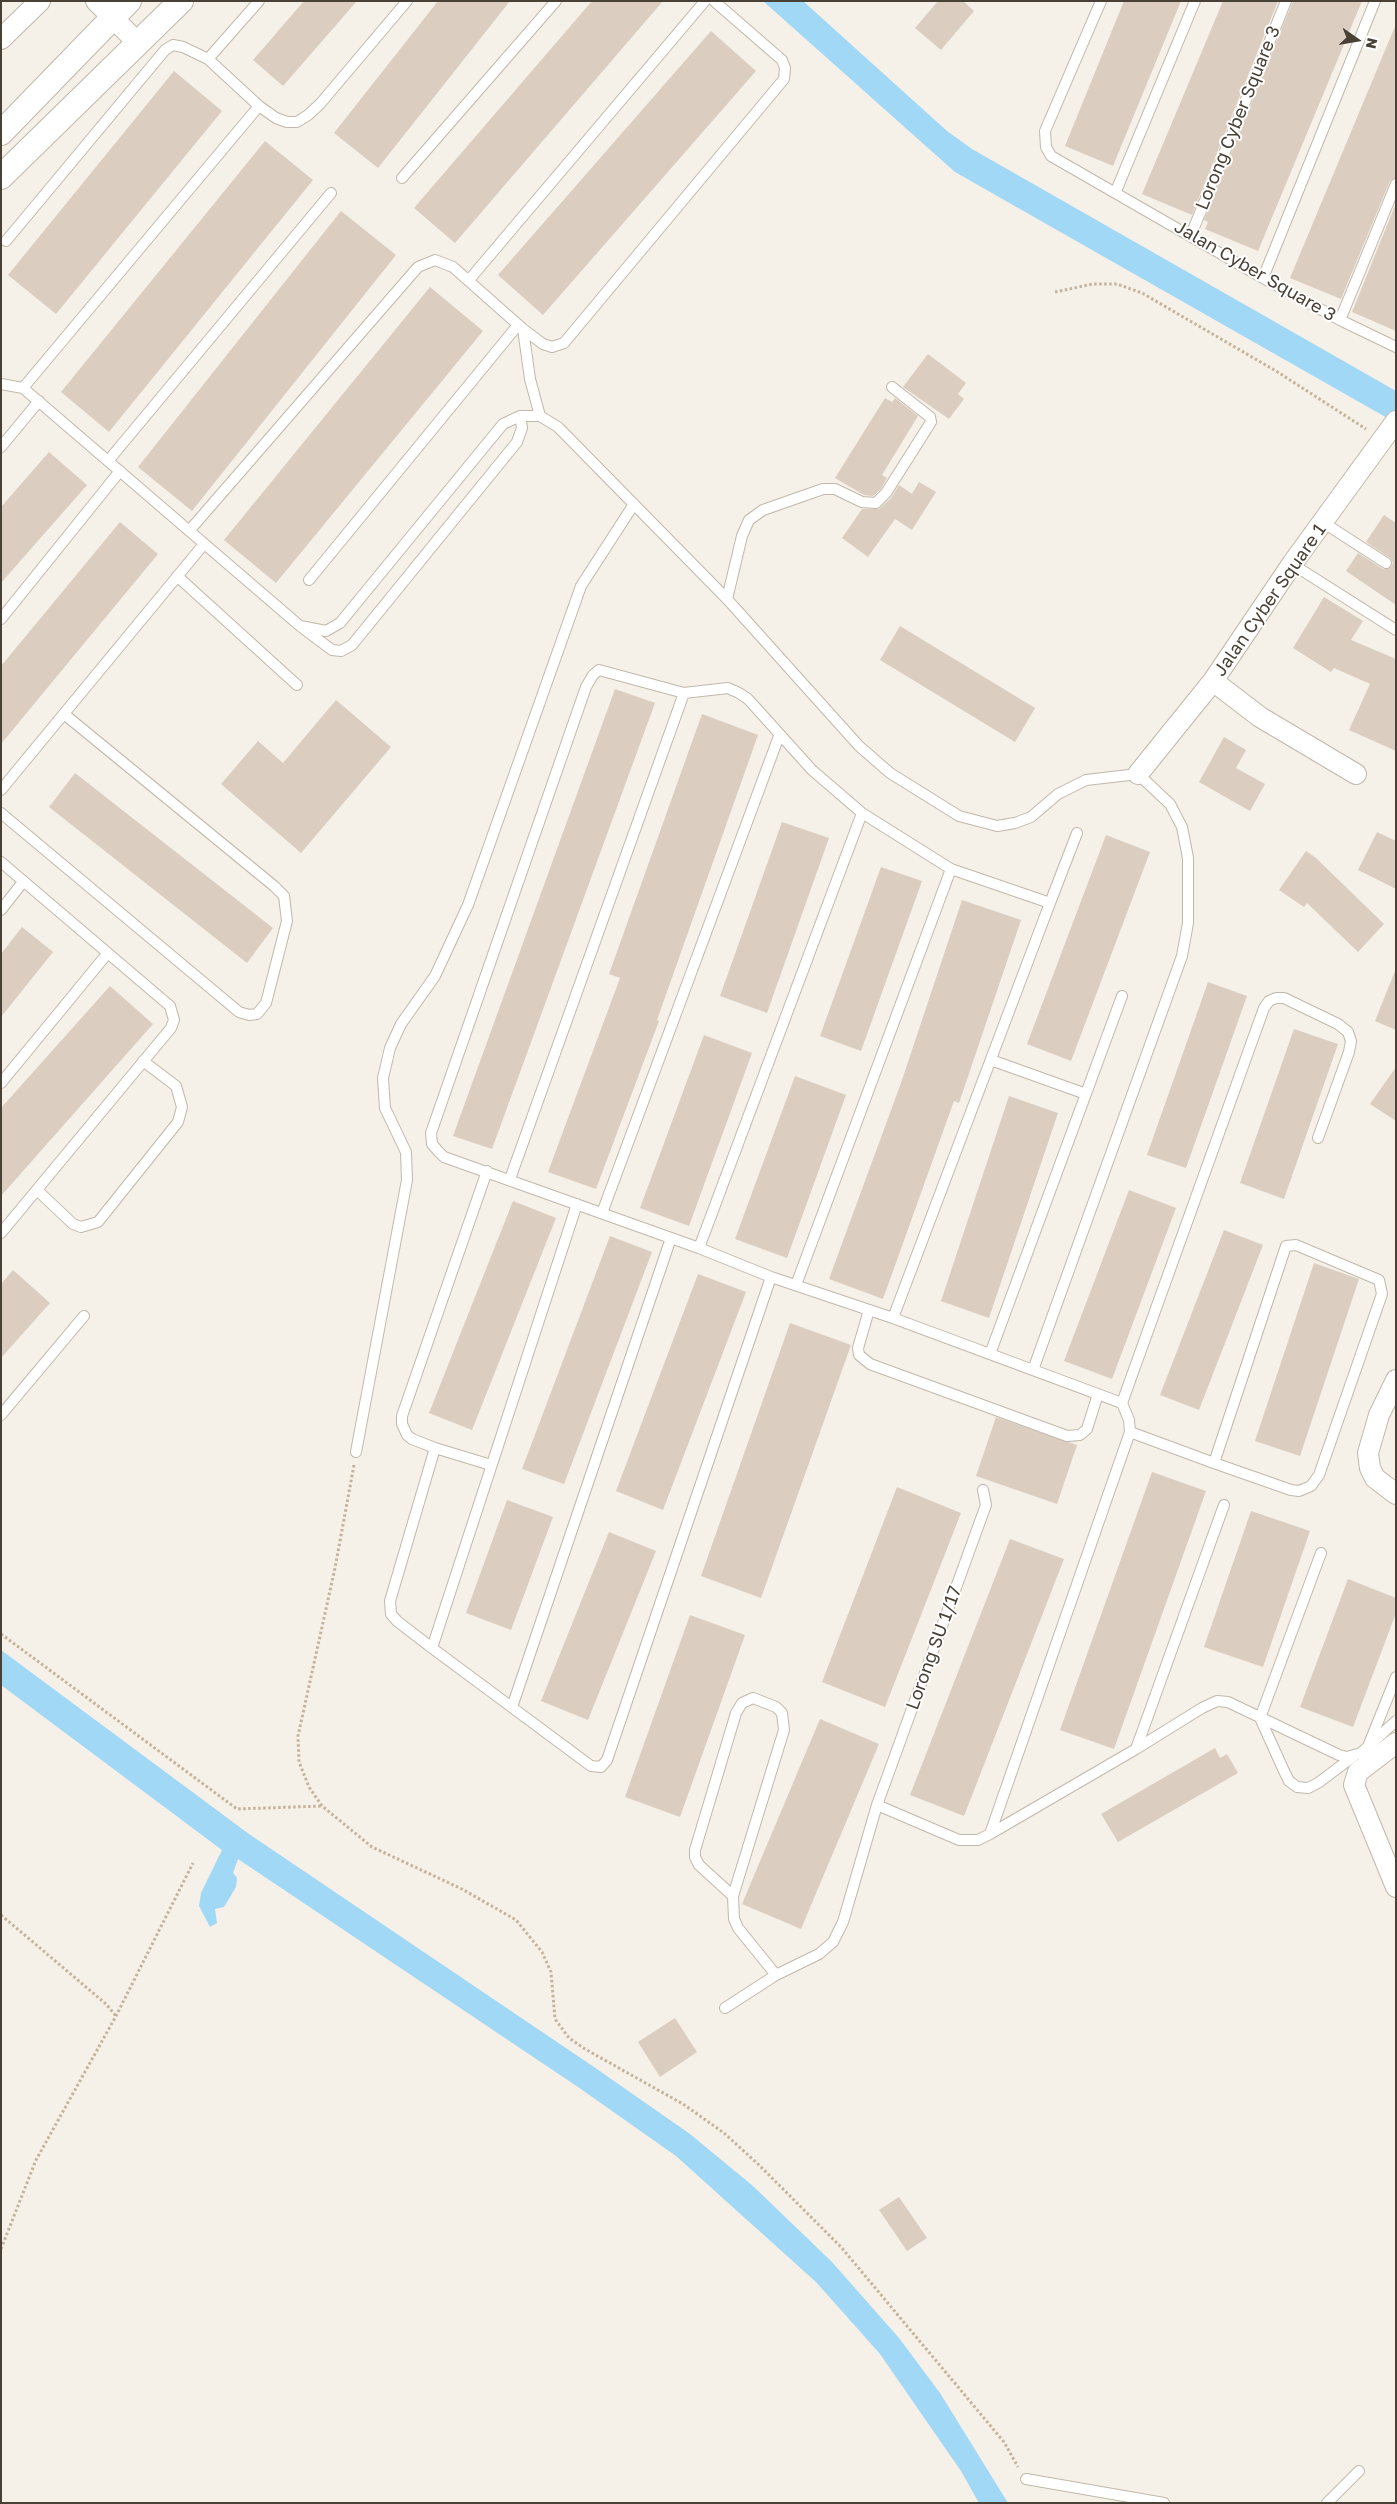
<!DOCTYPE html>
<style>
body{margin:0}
#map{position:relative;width:1397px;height:2504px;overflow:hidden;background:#f5f0e8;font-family:"Golos Text",sans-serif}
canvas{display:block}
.frame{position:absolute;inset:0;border:2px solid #494136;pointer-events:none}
.north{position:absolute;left:1332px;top:15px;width:50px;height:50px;-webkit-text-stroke:4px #fff;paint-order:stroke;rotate:103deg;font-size:14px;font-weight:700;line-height:20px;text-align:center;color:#494136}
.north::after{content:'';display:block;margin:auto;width:18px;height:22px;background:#494136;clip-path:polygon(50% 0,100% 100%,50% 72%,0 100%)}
</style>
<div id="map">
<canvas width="1397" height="2504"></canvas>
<div class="frame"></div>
<div class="north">N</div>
</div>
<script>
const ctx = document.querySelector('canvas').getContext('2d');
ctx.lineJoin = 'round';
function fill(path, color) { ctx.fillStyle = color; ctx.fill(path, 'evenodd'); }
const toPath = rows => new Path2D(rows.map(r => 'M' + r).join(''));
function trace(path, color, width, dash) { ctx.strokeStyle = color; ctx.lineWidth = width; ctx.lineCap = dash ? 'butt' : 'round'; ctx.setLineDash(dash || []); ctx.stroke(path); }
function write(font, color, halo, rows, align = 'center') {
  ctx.font = font + ' "Golos Text",sans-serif'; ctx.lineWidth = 4; ctx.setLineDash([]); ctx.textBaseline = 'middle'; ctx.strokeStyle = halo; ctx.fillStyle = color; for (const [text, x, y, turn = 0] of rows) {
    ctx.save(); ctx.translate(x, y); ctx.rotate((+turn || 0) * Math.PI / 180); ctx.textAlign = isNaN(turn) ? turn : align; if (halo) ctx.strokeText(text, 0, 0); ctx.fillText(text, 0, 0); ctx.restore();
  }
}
fill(toPath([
 [763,1,803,1,947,131,972,149,1396,391,1396,423,955,172],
 [1,1650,249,1834,594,2067,690,2134,753,2186,832,2262,899,2338,940,2393,1008,2503,979,2503,961,2471,880,2354,816,2282,676,2156,578,2087,238,1859,233,1873,237,1878,236,1887,224,1907,215,1909,217,1923,210,1927,199,1906,201,1893,222,1850,1,1685]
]), '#a1d8f6');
fill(toPath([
 [304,1,357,1,283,86,253,60],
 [438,1,510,1,378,168,334,133],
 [592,1,663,1,455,243,414,208],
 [938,1,963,1,974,11,941,50,915,28],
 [1124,1,1181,1,1113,166,1065,146],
 [1223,1,1278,1,1192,215,1142,194],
 [1293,1,1362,1,1258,251,1205,229,1208,222,1204,220],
 [1396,24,1396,177,1390,181,1341,299,1290,278],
 [711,31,756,71,543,315,498,275],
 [174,71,222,111,56,314,8,275],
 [265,141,313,180,109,432,61,392],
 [1396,203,1396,331,1352,312],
 [341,211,396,255,192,511,138,467],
 [430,287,483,331,276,583,224,540],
 [928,354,966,383,958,394,964,399,949,419,903,387],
 [885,398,892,402,895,398,918,416,882,475,887,478,881,489,873,496,864,495,835,478],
 [49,452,87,485,1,583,1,507],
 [919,482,936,492,912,530,895,519,868,557,842,538,862,509,879,509,891,498,899,485,912,494],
 [1384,515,1396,523,1396,605,1346,571,1358,553,1383,569,1391,567,1393,563,1390,558,1366,542],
 [120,522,158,554,1,744,1,666],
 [1324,597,1363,621,1351,640,1396,659,1396,751,1349,730,1370,684,1334,668,1331,672,1293,648],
 [900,626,1035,708,1015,742,880,660],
 [615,689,655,703,492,1149,453,1136],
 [336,700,391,747,301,853,221,784,258,741,283,763],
 [702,714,758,735,657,1020,659,1021,596,1189,548,1172,620,978,609,974],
 [1224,737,1246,750,1236,768,1265,784,1250,811,1199,782],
 [75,773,273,928,247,963,49,807],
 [782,822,829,838,767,1013,720,996],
 [1377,832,1396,841,1396,889,1358,870],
 [1106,835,1150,852,1071,1061,1027,1044],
 [1306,851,1316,858,1384,924,1358,952,1307,903,1304,907,1279,890],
 [881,867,922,881,861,1051,820,1036],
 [962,900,1021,920,959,1103,954,1101,883,1299,829,1279,901,1083],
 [22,927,53,952,1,1017,1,954],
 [1395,971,1396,971,1396,1030,1375,1021],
 [1208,982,1247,996,1186,1168,1147,1155],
 [110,986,153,1024,1,1196,1,1108],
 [1294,1029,1338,1044,1284,1199,1240,1183],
 [704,1035,752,1053,689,1226,640,1208],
 [1396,1067,1396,1121,1370,1104],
 [795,1076,846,1095,787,1258,735,1239],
 [1009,1096,1058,1113,989,1318,941,1301],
 [1129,1190,1176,1208,1112,1379,1064,1361],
 [513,1201,556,1218,472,1430,429,1413],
 [1224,1230,1263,1245,1199,1410,1160,1395],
 [610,1236,652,1252,564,1484,522,1469],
 [1314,1263,1359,1279,1300,1456,1255,1441],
 [13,1270,50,1303,1,1358,1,1284],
 [698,1274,746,1292,663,1510,616,1491],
 [790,1323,851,1345,761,1598,701,1576],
 [996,1417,1077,1445,1057,1504,976,1476],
 [1152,1472,1206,1491,1114,1749,1060,1730],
 [897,1487,961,1513,885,1707,822,1682],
 [507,1500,553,1517,511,1630,466,1613],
 [1251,1511,1310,1531,1263,1667,1204,1647],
 [609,1532,656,1551,588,1720,541,1701],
 [1010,1539,1064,1559,964,1816,910,1795],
 [1348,1579,1396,1598,1396,1613,1353,1727,1300,1707],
 [690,1615,745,1635,680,1817,625,1797],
 [820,1719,879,1744,801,1929,742,1904],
 [1215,1748,1220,1758,1227,1754,1238,1773,1118,1842,1101,1814],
 [675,2018,697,2052,660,2077,638,2042],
 [899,2197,927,2238,907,2251,879,2210]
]), '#dbcec0');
const service = toPath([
 [1101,1,1045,131,1046,147,1051,156,1263,278,1340,320,1396,347],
 [208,59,259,1],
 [402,178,556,1],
 [1116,191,1195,1],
 [1191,235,1286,1],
 [6,241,165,50,173,45,183,47,208,59,259,106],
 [1263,278,1375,1],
 [469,280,705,1],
 [1340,320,1396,184],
 [523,329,530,379,540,416],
 [1,384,23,388,300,626,332,650,341,651,352,645,517,442,522,428,520,416],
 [23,388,259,106,276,118,287,122,297,122,308,115,320,104,407,1],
 [1,447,39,401],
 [108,461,331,193],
 [1324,523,1386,563],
 [189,531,418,267,435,260,453,267,523,329,543,344,552,347,564,343,784,79,785,68,782,60,714,1],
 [1292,564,1396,630],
 [177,576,297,685],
 [309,580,518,325],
 [727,599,742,536,749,520,763,510,823,489,835,489,862,502,876,503,886,493,931,422,930,417,892,387],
 [1,619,120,471],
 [300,626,326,631,340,623,503,424,520,416,540,416,558,427,727,599,859,746,890,773,959,816,997,826,1015,823,1031,817,1058,794,1086,780,1138,774,1170,804,1182,827,1188,858,1188,923,1182,956,1033,1370],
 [1,790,204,544],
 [1,813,239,1012,249,1015,257,1014,266,1003,287,921,284,896,274,886,64,714],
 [1,862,170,1006,174,1020,171,1028,1,1233],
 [1050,903,1077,833],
 [1,910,23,882],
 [991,1060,1086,1094],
 [1,1083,107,954],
 [487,1171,402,1416,402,1424,407,1435,412,1439,435,1448,491,1465],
 [510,1179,684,693],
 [37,1190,73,1224,81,1227,98,1222,178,1122,182,1107,176,1086,143,1061],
 [577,1204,432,1648,591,1766,601,1767,607,1760,771,1277],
 [602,1213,779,736],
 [699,1248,862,813],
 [796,1285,951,869],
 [869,1310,858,1348,859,1355,870,1364,1067,1436,1080,1435,1087,1429,1098,1394],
 [990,1354,1122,996],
 [1122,1403,1264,1008,1269,1001,1276,998,1284,998,1338,1024,1348,1032,1351,1041,1349,1052,1318,1138],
 [1,1415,84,1316],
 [1130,1432,1214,1463,1291,1490,1299,1491,1311,1486,1319,1475,1382,1294,1379,1280,1296,1245,1286,1246,1214,1463],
 [356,1452,407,1180,406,1152,385,1108,383,1078,390,1048,401,1024,435,976,468,905,581,586,634,504],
 [1321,1553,1260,1718,1284,1771,1289,1781,1297,1787,1308,1788,1318,1783,1354,1756],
 [432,1648,397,1621,391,1614,390,1601,435,1448],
 [512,1707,671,1238],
 [1369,1744,1396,1677],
 [1136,1749,1224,1505],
 [877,1805,959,1840,978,1840,990,1834,1130,1432,1129,1420,1122,1403,893,1318,771,1277,699,1248,444,1157,438,1151,432,1144,431,1133,586,687,593,675,599,670,684,693,728,688,739,693,748,699,812,770,862,813,951,869,1050,903,893,1318],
 [990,1834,1136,1749,1202,1708,1217,1701,1228,1702,1339,1755,1347,1757,1361,1753,1396,1721],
 [733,1896,699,1865,695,1857,695,1850,736,1713,742,1703,753,1698,776,1707,782,1713,784,1730,733,1896,734,1919,738,1928,776,1975,819,1954,833,1942,843,1922,877,1805,986,1505,983,1490],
 [725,2008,776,1975],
 [1026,2479,1164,2503],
 [1327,2503,1359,2471]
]);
const minor = toPath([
 [96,1,138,43],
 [1,39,40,1],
 [1213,681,1260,717,1356,774],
 [1138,774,1213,681,1292,564,1396,421],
 [1396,1380,1379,1415,1368,1453,1370,1468,1375,1478,1396,1494],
 [1396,1743,1358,1772,1354,1785,1396,1887]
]);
const tertiary = toPath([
 [1,133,129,1],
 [1,177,181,1]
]);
trace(service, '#c1b8aa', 12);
trace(minor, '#c1b8aa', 22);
trace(tertiary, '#c1b8aa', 26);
trace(toPath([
 [1055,292,1093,284,1117,284,1142,293,1276,371,1366,429],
 [354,1465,335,1568,298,1736,299,1762,309,1787,322,1806,372,1847,462,1889,516,1920,542,1952,551,1972,555,2019,569,2038,585,2049,683,2104,724,2133,759,2165,841,2247,1004,2442,1018,2467],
 [1,1634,237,1809,322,1806],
 [1,1915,106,2004,116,2016],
 [1,2249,36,2160,116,2016,193,1863]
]), '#c4b39a', 3, [2.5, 2.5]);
trace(service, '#fff', 10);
trace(minor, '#fff', 20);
trace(tertiary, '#fff', 24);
write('18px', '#494136', '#fff', [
 ["Lorong Cyber Square 3",1238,118,-68],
 ["Jalan Cyber Square 3",1255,271,30],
 ["Jalan Cyber Square 1",1270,600,-55],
 ["Lorong SU 1/17",934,1648,-70]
]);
</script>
